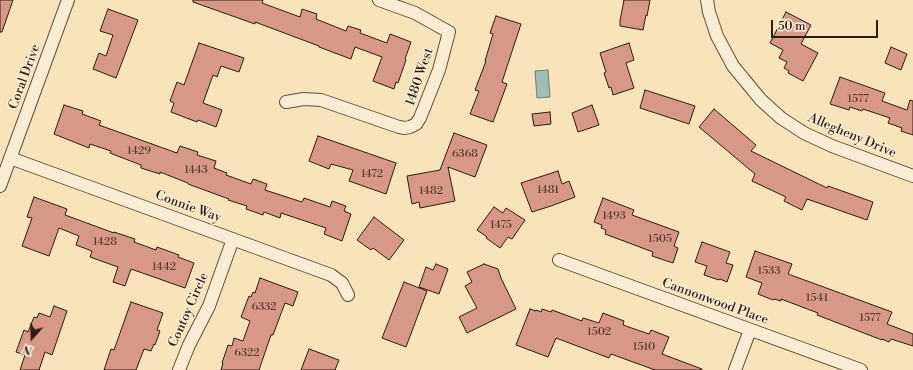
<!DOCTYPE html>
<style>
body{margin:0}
#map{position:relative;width:913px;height:370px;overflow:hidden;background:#f8e3bb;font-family:"Libre Bodoni",serif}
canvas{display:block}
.north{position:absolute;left:12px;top:318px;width:40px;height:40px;-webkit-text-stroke:3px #faedd3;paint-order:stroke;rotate:200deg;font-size:11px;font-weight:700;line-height:16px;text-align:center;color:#2c1d10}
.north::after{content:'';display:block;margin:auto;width:14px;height:18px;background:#2c1d10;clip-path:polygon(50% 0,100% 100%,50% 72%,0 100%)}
.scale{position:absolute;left:771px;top:20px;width:107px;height:18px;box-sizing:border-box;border:2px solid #2c1d10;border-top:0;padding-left:5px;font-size:12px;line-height:14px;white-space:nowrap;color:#2c1d10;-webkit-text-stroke:3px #faedd3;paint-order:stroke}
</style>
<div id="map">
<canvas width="913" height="370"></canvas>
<div class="north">N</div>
<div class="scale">50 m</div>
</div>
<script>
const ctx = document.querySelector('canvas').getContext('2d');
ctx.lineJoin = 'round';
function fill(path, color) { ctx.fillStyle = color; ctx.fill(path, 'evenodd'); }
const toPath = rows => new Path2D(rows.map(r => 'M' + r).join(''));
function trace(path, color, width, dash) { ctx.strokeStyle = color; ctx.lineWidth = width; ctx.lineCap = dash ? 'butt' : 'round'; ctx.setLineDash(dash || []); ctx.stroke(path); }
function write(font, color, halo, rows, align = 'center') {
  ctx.font = font + ' "Libre Bodoni",serif'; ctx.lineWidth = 3; ctx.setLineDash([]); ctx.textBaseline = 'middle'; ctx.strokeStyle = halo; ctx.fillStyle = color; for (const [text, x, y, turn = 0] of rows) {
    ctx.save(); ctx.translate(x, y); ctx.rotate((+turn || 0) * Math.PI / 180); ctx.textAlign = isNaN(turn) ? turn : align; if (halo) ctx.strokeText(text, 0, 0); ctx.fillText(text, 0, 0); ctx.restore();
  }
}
const water = toPath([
 [548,70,550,97,537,98,535,71,548,70]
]);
fill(water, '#9ebdb5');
trace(water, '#707d73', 1);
const building = toPath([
 [0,0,13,0,2,32,0,32,0,0],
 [193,0,263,0,262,3,300,17,302,9,317,14,316,19,346,31,348,26,361,30,360,33,387,43,390,34,411,42,405,59,406,60,398,83,396,82,394,89,373,81,382,57,355,47,351,59,319,47,319,46,255,22,255,24,193,2,193,0],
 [624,0,650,0,647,16,646,15,643,30,620,26,620,21,624,0],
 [108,9,138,20,116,78,93,69,99,53,106,56,113,35,100,31,108,9],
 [786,12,811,25,801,44,818,53,803,81,788,73,789,71,784,68,787,62,779,58,783,50,770,43,786,12],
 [496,16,521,24,502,82,507,84,493,122,470,114,479,91,475,90,486,61,485,61,493,34,490,33,496,16],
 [199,43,244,58,239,72,221,66,217,77,213,75,203,103,222,110,216,127,198,120,197,122,171,112,174,103,170,101,177,82,184,85,199,43],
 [629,43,634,60,626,63,634,88,613,95,611,87,609,88,604,73,606,72,600,53,629,43],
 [891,47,907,54,901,70,885,63,891,47],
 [840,77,885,93,882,101,907,110,910,100,913,101,913,135,901,131,902,128,888,123,890,118,863,109,862,111,850,107,849,110,830,104,840,77],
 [645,90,695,106,689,124,640,108,645,90],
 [64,105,83,111,82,114,101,121,99,125,177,153,180,146,198,152,197,155,216,161,214,168,227,173,226,175,251,184,253,179,267,184,265,190,302,202,304,198,330,207,332,201,346,206,344,211,351,214,342,241,324,234,326,228,281,213,280,218,264,212,263,215,246,209,247,206,228,200,229,199,188,184,188,183,160,172,160,174,141,168,141,165,110,153,111,151,90,144,89,148,54,134,64,105],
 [592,105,599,125,578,132,572,113,592,105],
 [714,109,756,145,751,151,827,188,828,186,873,202,867,220,807,199,802,210,784,201,786,197,752,181,755,174,699,127,714,109],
 [550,112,551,124,534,126,532,114,550,112],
 [454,133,487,145,475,177,448,167,455,201,420,208,419,202,412,204,407,176,440,170,454,133],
 [318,136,396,163,386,194,349,181,353,170,331,164,329,169,309,161,318,136],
 [558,171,562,184,569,181,575,197,551,206,532,212,521,183,558,171],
 [34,197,67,209,65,215,114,233,114,232,135,239,134,242,156,250,157,247,179,255,178,257,194,263,185,288,131,269,125,286,113,282,118,267,90,257,92,251,76,245,79,236,59,228,49,256,22,246,32,218,27,217,34,197],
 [603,198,634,210,632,215,679,232,674,246,678,248,673,263,652,256,653,252,605,234,606,230,601,228,602,225,594,222,603,198],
 [494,207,503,213,506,208,525,220,512,239,508,237,500,248,486,238,487,237,477,230,494,207],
 [374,217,404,240,389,260,373,248,371,250,357,240,374,217],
 [702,242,730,252,726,263,733,265,727,282,720,279,719,280,704,275,707,266,695,262,702,242],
 [755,251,792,264,788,274,892,312,887,324,913,334,913,346,891,339,889,342,882,339,882,340,817,315,818,313,781,299,781,301,774,299,773,300,758,294,762,283,746,277,755,251],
 [436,264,448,269,439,294,419,287,426,267,433,270,436,264],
 [484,264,498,269,501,278,516,309,467,333,459,317,477,308,465,286,472,282,467,272,484,264],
 [260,278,298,292,293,306,285,303,273,335,271,335,259,370,221,370,223,363,222,363,228,345,232,346,234,338,243,341,250,321,241,317,249,296,251,297,253,292,255,293,260,278],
 [404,282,427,291,406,347,382,338,404,282],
 [131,302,163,313,157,330,160,331,155,345,154,344,151,351,144,349,136,370,104,370,111,349,114,350,131,302],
 [54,306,67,311,52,355,45,352,39,370,20,370,25,355,16,352,24,330,28,332,34,317,37,318,39,313,50,317,54,306],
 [530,309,536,311,536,310,541,312,542,309,551,312,552,310,582,321,583,318,599,323,603,313,624,321,623,325,649,334,651,330,669,337,662,354,702,369,702,370,655,370,611,354,609,358,556,338,548,357,516,345,530,309],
 [309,349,339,360,335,370,301,370,309,349]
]);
fill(building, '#d79888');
trace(building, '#2c1d10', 1);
const minor = toPath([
 [707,0,709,12,717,36,733,66,761,100,781,118,804,133,832,146,913,176],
 [286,102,304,99,321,100,399,127,405,128,410,127,416,124,420,118,439,70,449,32,415,13,379,0],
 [10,158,331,275,342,283,348,295],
 [0,186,68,0],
 [559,260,861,370],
 [179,370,189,345,209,306,233,239],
 [735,370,750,330]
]);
trace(minor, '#5f4e3b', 14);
trace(minor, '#faedd3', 12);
write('11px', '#573c2e', null, [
 ["1577",858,99],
 ["1429",139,151],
 ["6368",465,154],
 ["1443",196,170],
 ["1472",372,174],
 ["1481",548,190],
 ["1482",431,191],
 ["1493",614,216],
 ["1475",501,225],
 ["1505",660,239],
 ["1428",105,242],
 ["1442",164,267],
 ["1533",769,271],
 ["1541",817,298],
 ["6332",264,307],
 ["1577",870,318],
 ["1502",599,332],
 ["1510",644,347],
 ["6322",247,353]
]);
write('13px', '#2c1d10', '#faedd3', [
 ["Coral Drive",25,77,-70],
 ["1480 West",420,77,-71],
 ["Allegheny Drive",852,136,23],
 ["Connie Way",188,207,20],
 ["Cannonwood Place",715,302,20],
 ["Contoy Circle",189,310,-66]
]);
</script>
